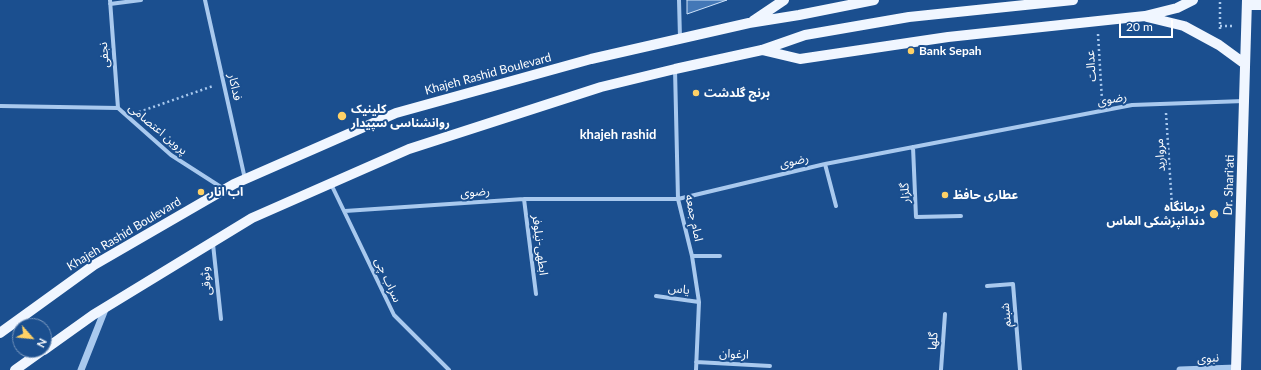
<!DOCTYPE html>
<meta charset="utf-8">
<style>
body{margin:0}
#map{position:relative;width:1261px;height:370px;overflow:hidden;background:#1b4f8f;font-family:Lato,sans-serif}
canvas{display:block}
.north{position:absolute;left:12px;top:318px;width:40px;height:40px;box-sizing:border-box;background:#1b4f8f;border:1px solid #7695bc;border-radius:50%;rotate:117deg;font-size:11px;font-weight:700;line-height:16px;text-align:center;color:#fff}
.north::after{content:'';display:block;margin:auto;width:14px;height:18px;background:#ffd166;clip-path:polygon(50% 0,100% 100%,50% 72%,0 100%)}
.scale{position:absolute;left:1119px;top:20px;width:54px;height:18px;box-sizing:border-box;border:2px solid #fff;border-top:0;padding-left:5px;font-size:12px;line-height:14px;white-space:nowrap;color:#fff;-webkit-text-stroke:3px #1b4f8f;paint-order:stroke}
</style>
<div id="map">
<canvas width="1261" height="370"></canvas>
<div class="north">N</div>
<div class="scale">20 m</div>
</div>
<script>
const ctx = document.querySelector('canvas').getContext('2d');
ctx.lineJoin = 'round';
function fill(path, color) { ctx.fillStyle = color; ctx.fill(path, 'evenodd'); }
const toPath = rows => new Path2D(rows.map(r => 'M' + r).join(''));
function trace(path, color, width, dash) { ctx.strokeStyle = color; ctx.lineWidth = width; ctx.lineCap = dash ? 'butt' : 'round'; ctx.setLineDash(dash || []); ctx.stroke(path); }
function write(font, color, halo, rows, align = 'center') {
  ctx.font = font + ' Lato,"Noto Sans Arabic",sans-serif'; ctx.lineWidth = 4; ctx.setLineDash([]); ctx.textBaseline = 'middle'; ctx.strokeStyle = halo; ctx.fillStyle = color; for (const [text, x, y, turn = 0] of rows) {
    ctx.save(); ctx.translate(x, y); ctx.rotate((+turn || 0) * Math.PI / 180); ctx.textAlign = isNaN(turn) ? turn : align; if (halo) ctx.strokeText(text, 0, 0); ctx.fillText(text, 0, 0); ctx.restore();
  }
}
const building = toPath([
 [687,0,727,0,687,14,687,0]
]);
fill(building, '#4478b7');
trace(building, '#cfe3fa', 1);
trace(toPath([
 [1220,26,1233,26],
 [1220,29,1220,0],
 [1098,34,1102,100],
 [139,112,213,86],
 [1166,113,1172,206]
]), '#a9c9ee', 2.5, [2, 3]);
trace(toPath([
 [110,0,118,108],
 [205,0,245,179],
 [679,0,680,38],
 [110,4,141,0],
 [675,69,678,199,692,256,699,302,696,370],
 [0,106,118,108,171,155,224,189],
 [913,147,916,217,961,216],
 [825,164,836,206],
 [331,184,394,315,449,370],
 [524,199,536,294],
 [345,211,524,199,678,199,825,164,1132,105,1244,101],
 [213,244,221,319],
 [692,256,720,256],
 [987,286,1013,284,1020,370],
 [656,296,699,302],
 [696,362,770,366],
 [941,370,945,314]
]), '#a9c9ee', 4);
trace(toPath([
 [81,370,106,307],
 [1180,370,1236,368]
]), '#a9c9ee', 7);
trace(toPath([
 [1247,5,1261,5],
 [1147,17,1184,26,1219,45,1245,64],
 [753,21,784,0],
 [762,50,800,59,948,37,1145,16,1177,8,1193,0],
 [0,333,94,265,234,184,396,113,591,59,749,23,799,15,874,0],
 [44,350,93,315,252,218,409,149,601,87,675,69,762,50,805,35,909,17,1073,0],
 [15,370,43,350],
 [1236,370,1247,0]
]), '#f0f6ff', 10);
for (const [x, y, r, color] of [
 [911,51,4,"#ffd166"],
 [696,93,4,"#ffd166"],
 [342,116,5,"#ffd166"],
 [201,192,4,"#ffd166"],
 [945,195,4,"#ffd166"],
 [1214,214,5,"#ffd166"]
]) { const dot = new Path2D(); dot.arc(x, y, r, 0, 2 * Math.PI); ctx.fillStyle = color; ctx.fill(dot); trace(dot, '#1b4f8f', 1.5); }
write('bold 12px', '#fff', '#1b4f8f', [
 ["Bank Sepah",919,51],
 ["برنج گلدشت",704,93],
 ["کلینیک",351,109],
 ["روانشناسی سپیدار",351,123],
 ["اب انار",209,192],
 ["عطاری حافظ",953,195],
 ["درمانگاه",1205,207,"right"],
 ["دندانپزشکی الماس",1205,221,"right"]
], 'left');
write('12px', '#fff', '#1b4f8f', [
 ["نجفی",104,55,-95],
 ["عدالت",1091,66,-94],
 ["Khajeh Rashid Boulevard",488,74,-15],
 ["فداکار",235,87,77],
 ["رضوی",1112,99,-10],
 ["پروین اعتصامی",158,129,40],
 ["مروارید",1160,155,-94],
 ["رضوی",794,161,-13],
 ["Dr. Shari'ati",1229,185,-88],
 ["رضوی",475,192,-4],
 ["گلزار",905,193,-93],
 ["امام جمعه",694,218,78],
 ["Khajeh Rashid Boulevard",124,234,-31],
 ["ابطهی-نیلوفر",540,245,83],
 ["سراب چی",388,280,65],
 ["وثوقی",206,281,-96],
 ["یاس",679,289,7],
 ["شبنم",1006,315,-95],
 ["گلها",933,341,-86],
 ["ارغوان",734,354,3],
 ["نبوی",1208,358,-3]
]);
write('bold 13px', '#fff', '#1b4f8f', [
 ["khajeh rashid",618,135]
]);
</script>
